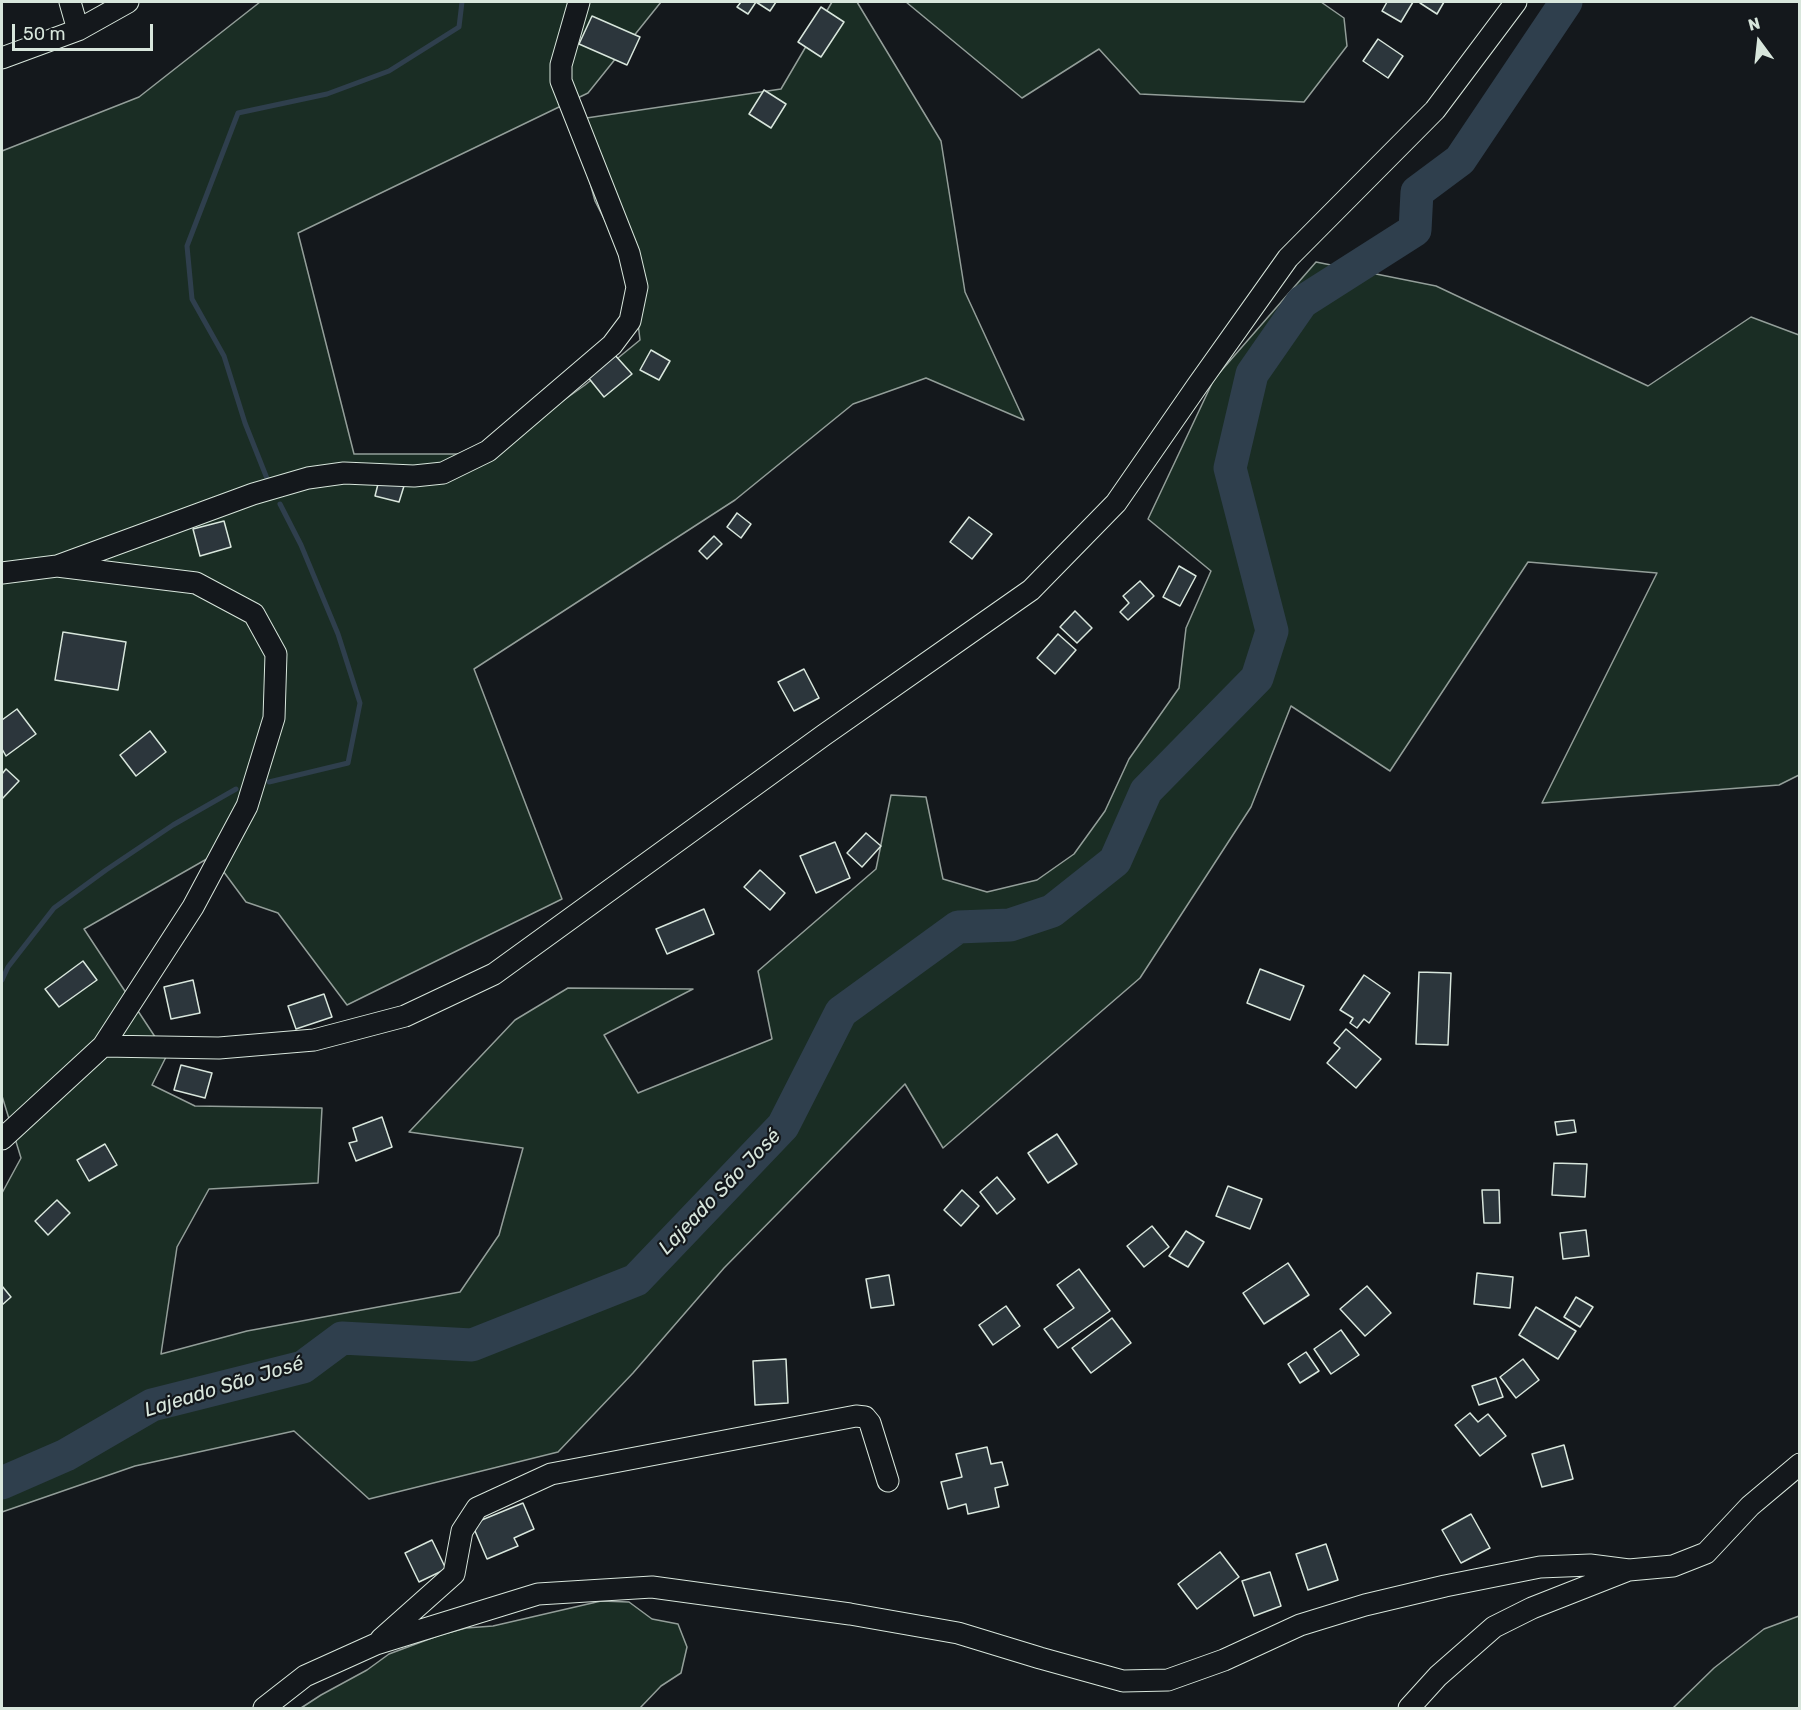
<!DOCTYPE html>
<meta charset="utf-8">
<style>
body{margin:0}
#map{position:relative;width:1801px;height:1710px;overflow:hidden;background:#14181c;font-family:Rubik,sans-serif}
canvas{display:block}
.frame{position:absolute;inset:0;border:3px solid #d8e6dc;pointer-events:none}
.north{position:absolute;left:1729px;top:12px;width:60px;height:60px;-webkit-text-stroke:4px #14181c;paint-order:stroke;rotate:345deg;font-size:16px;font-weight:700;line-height:24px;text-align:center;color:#d8e6dc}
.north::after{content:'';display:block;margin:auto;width:21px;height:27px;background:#d8e6dc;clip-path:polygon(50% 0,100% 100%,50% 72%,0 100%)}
.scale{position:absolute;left:12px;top:24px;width:141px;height:27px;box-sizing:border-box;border:3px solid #d8e6dc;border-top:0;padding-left:8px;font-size:18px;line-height:21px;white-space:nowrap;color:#d8e6dc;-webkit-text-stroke:4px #14181c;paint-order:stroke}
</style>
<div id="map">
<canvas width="1801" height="1710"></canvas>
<div class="frame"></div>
<div class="north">N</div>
<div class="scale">50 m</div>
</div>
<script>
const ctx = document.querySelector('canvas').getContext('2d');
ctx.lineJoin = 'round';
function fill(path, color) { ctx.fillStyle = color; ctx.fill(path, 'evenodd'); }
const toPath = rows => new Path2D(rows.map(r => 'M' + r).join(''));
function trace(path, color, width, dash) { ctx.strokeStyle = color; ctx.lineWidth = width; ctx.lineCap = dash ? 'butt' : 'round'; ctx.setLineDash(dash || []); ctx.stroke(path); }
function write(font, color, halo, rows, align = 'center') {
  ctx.font = font + ' Rubik,sans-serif'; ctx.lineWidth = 4.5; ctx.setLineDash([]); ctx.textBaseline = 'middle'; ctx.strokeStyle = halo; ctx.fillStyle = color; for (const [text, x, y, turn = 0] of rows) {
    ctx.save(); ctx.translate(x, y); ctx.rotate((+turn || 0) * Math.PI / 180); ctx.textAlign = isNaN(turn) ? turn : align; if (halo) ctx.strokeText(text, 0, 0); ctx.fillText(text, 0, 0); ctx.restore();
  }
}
const green = toPath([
 [260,2,661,2,588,93,298,233,354,454,488,454,585,385,640,340,632,274,595,201,573,120,781,89,832,2,857,2,941,141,965,292,1024,420,926,378,853,404,735,500,474,669,562,899,347,1005,278,913,246,902,212,856,84,929,167,1055,152,1085,195,1106,322,1108,318,1183,209,1189,177,1247,161,1354,247,1331,460,1292,499,1235,523,1148,409,1132,515,1020,568,988,693,989,604,1035,638,1093,772,1039,758,971,876,869,891,795,926,797,943,879,987,892,1037,880,1074,854,1105,811,1129,759,1179,688,1186,628,1211,571,1148,519,1214,379,1316,262,1436,286,1648,386,1751,317,1799,335,1799,775,1779,785,1542,803,1657,573,1528,562,1390,771,1291,706,1251,807,1140,978,943,1148,905,1084,724,1268,633,1373,558,1452,369,1499,294,1431,135,1466,2,1512,2,1193,21,1158,2,1096,2,151,139,97,260,2],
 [906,2,1321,2,1344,18,1347,46,1304,102,1140,94,1099,49,1022,98,906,2],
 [601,1601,629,1602,652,1619,678,1624,687,1647,681,1673,661,1686,640,1708,301,1708,321,1695,367,1670,389,1654,440,1635,466,1628,493,1626,601,1601],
 [1799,1616,1799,1708,1673,1708,1714,1668,1764,1629,1799,1616]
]);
fill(green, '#1a2d24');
trace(green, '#939e99', 1.5);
trace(toPath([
 [270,486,245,423,224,356,192,299,187,246,238,113,327,94,389,71,459,27,462,2],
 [269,782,348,763,360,703,338,634,301,545,280,504],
 [2,980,8,967,54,908,106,870,173,825,236,789]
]), '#2f3f4d', 5);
trace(toPath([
 [2,1483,66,1455,152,1405,303,1367,342,1338,472,1345,636,1280,783,1126,841,1012,958,927,1010,925,1052,911,1115,861,1146,791,1257,678,1272,631,1230,468,1252,374,1302,302,1415,230,1417,192,1460,160,1566,2]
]), '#2f3f4d', 33);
const building = toPath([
 [741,2,776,2,770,11,756,2,748,14,737,7,741,2],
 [1387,2,1413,2,1401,22,1382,11,1387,2],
 [1421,2,1444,2,1437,14,1420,3,1421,2],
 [821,7,844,22,821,57,798,42,821,7],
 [592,16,640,37,627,65,579,44,592,16],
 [1378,39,1403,56,1388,78,1363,61,1378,39],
 [764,90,786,104,771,128,749,114,764,90],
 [651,350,670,361,659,380,640,370,651,350],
 [614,354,632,374,604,397,587,376,614,354],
 [379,480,404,486,399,502,375,496,379,480],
 [737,513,751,524,741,538,727,527,737,513],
 [969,517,992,534,972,559,950,542,969,517],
 [224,521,231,547,200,556,193,529,224,521],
 [714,536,722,544,707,559,699,551,714,536],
 [1179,566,1196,576,1180,606,1163,597,1179,566],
 [1140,581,1154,596,1128,620,1120,612,1129,603,1123,596,1140,581],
 [1075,611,1092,628,1077,643,1060,627,1075,611],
 [63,632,126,642,118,690,55,680,63,632],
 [1058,634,1076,650,1055,674,1037,658,1058,634],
 [804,669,819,698,794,711,778,682,804,669],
 [17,709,36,734,6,756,2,749,2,720,17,709],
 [150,731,166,752,136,776,120,755,150,731],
 [6,769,19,781,2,799,2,774,6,769],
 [866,833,881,846,862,867,847,853,866,833],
 [835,842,850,878,816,893,800,856,835,842],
 [760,870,785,893,770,910,744,887,760,870],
 [704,909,714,934,667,954,656,929,704,909],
 [83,961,97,980,59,1007,45,989,83,961],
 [1260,969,1304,986,1290,1020,1247,1003,1260,969],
 [1419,972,1451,973,1448,1045,1416,1044,1419,972],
 [1364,975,1390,993,1369,1023,1364,1019,1357,1028,1350,1023,1353,1018,1340,1010,1364,975],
 [193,980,200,1013,171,1019,164,987,193,980],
 [324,994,332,1017,296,1029,288,1006,324,994],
 [1346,1029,1381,1059,1356,1088,1327,1063,1340,1048,1334,1043,1346,1029],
 [181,1065,212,1073,205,1098,174,1090,181,1065],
 [382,1117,392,1147,356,1161,349,1143,357,1141,353,1128,382,1117],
 [1574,1120,1576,1132,1557,1135,1555,1122,1574,1120],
 [1057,1134,1077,1164,1048,1183,1028,1153,1057,1134],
 [105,1144,117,1165,89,1181,77,1160,105,1144],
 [1554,1163,1587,1164,1585,1197,1552,1195,1554,1163],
 [997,1177,1015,1199,997,1214,980,1192,997,1177],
 [1228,1186,1262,1199,1250,1229,1216,1216,1228,1186],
 [962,1190,979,1206,961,1226,944,1210,962,1190],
 [1482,1190,1499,1190,1500,1223,1484,1223,1482,1190],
 [57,1200,70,1213,48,1235,35,1221,57,1200],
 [1152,1226,1169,1247,1144,1267,1127,1246,1152,1226],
 [1586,1230,1589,1256,1563,1259,1560,1233,1586,1230],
 [1186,1231,1204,1242,1188,1267,1169,1256,1186,1231],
 [1288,1263,1309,1295,1264,1324,1243,1293,1288,1263],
 [1079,1269,1110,1311,1058,1348,1044,1329,1074,1308,1057,1285,1079,1269],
 [1477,1273,1513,1277,1510,1308,1474,1304,1477,1273],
 [889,1275,894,1305,871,1308,866,1279,889,1275],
 [2,1286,11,1297,2,1305,2,1286],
 [1367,1286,1391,1313,1365,1336,1340,1309,1367,1286],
 [1576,1297,1593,1307,1580,1327,1564,1317,1576,1297],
 [1006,1306,1020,1326,993,1345,979,1325,1006,1306],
 [1536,1307,1576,1331,1558,1359,1519,1335,1536,1307],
 [1112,1318,1131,1343,1091,1373,1072,1348,1112,1318],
 [1341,1330,1359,1355,1331,1374,1314,1349,1341,1330],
 [1306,1352,1319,1371,1300,1383,1288,1364,1306,1352],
 [786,1359,788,1403,755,1405,753,1361,786,1359],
 [1523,1359,1539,1380,1516,1398,1500,1377,1523,1359],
 [1496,1378,1503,1397,1479,1405,1472,1386,1496,1378],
 [1470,1413,1478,1422,1488,1414,1506,1436,1480,1456,1455,1425,1470,1413],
 [1564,1445,1573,1479,1542,1487,1532,1454,1564,1445],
 [987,1447,991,1464,1002,1462,1008,1485,995,1488,999,1507,968,1514,966,1504,948,1509,941,1482,962,1477,956,1454,987,1447],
 [523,1503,534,1529,514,1538,518,1546,487,1559,472,1524,523,1503],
 [1471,1514,1490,1548,1461,1563,1442,1530,1471,1514],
 [432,1540,446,1569,419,1582,405,1553,432,1540],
 [1326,1544,1338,1580,1308,1590,1296,1554,1326,1544],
 [1220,1552,1239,1577,1197,1609,1178,1584,1220,1552],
 [1270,1572,1281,1606,1254,1616,1242,1581,1270,1572]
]);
fill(building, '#2c363c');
trace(building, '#d8e6dc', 1.5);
const minor = toPath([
 [70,2,78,30],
 [2,58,78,30,128,2],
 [57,566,253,494,308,478,344,473,414,476,443,473,488,451,612,345,630,321,637,287,629,253,561,81,561,65,579,2],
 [2,573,57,566,196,583,254,614,276,654,274,718,247,806,193,907,103,1046],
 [2,1139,103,1046,219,1048,314,1040,405,1016,494,974,824,735,1031,590,1116,503,1197,386,1288,258,1435,110,1516,2],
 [381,1639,454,1574,462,1531,477,1508,551,1474,856,1416,865,1417,870,1423,888,1481],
 [264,1708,305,1676,376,1644,538,1594,652,1587,850,1614,958,1633,1040,1658,1123,1681,1168,1680,1224,1660,1300,1625,1365,1605,1445,1586,1540,1567,1590,1565,1629,1570,1673,1566,1706,1553,1750,1506,1800,1464],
 [1409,1708,1438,1676,1494,1627,1532,1608,1626,1571]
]);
trace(minor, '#d8e6dc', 23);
trace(minor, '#14181c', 21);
write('italic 20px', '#d8e6dc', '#14181c', [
 ["Lajeado São José",720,1192,-46],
 ["Lajeado São José",224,1387,-17]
]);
</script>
